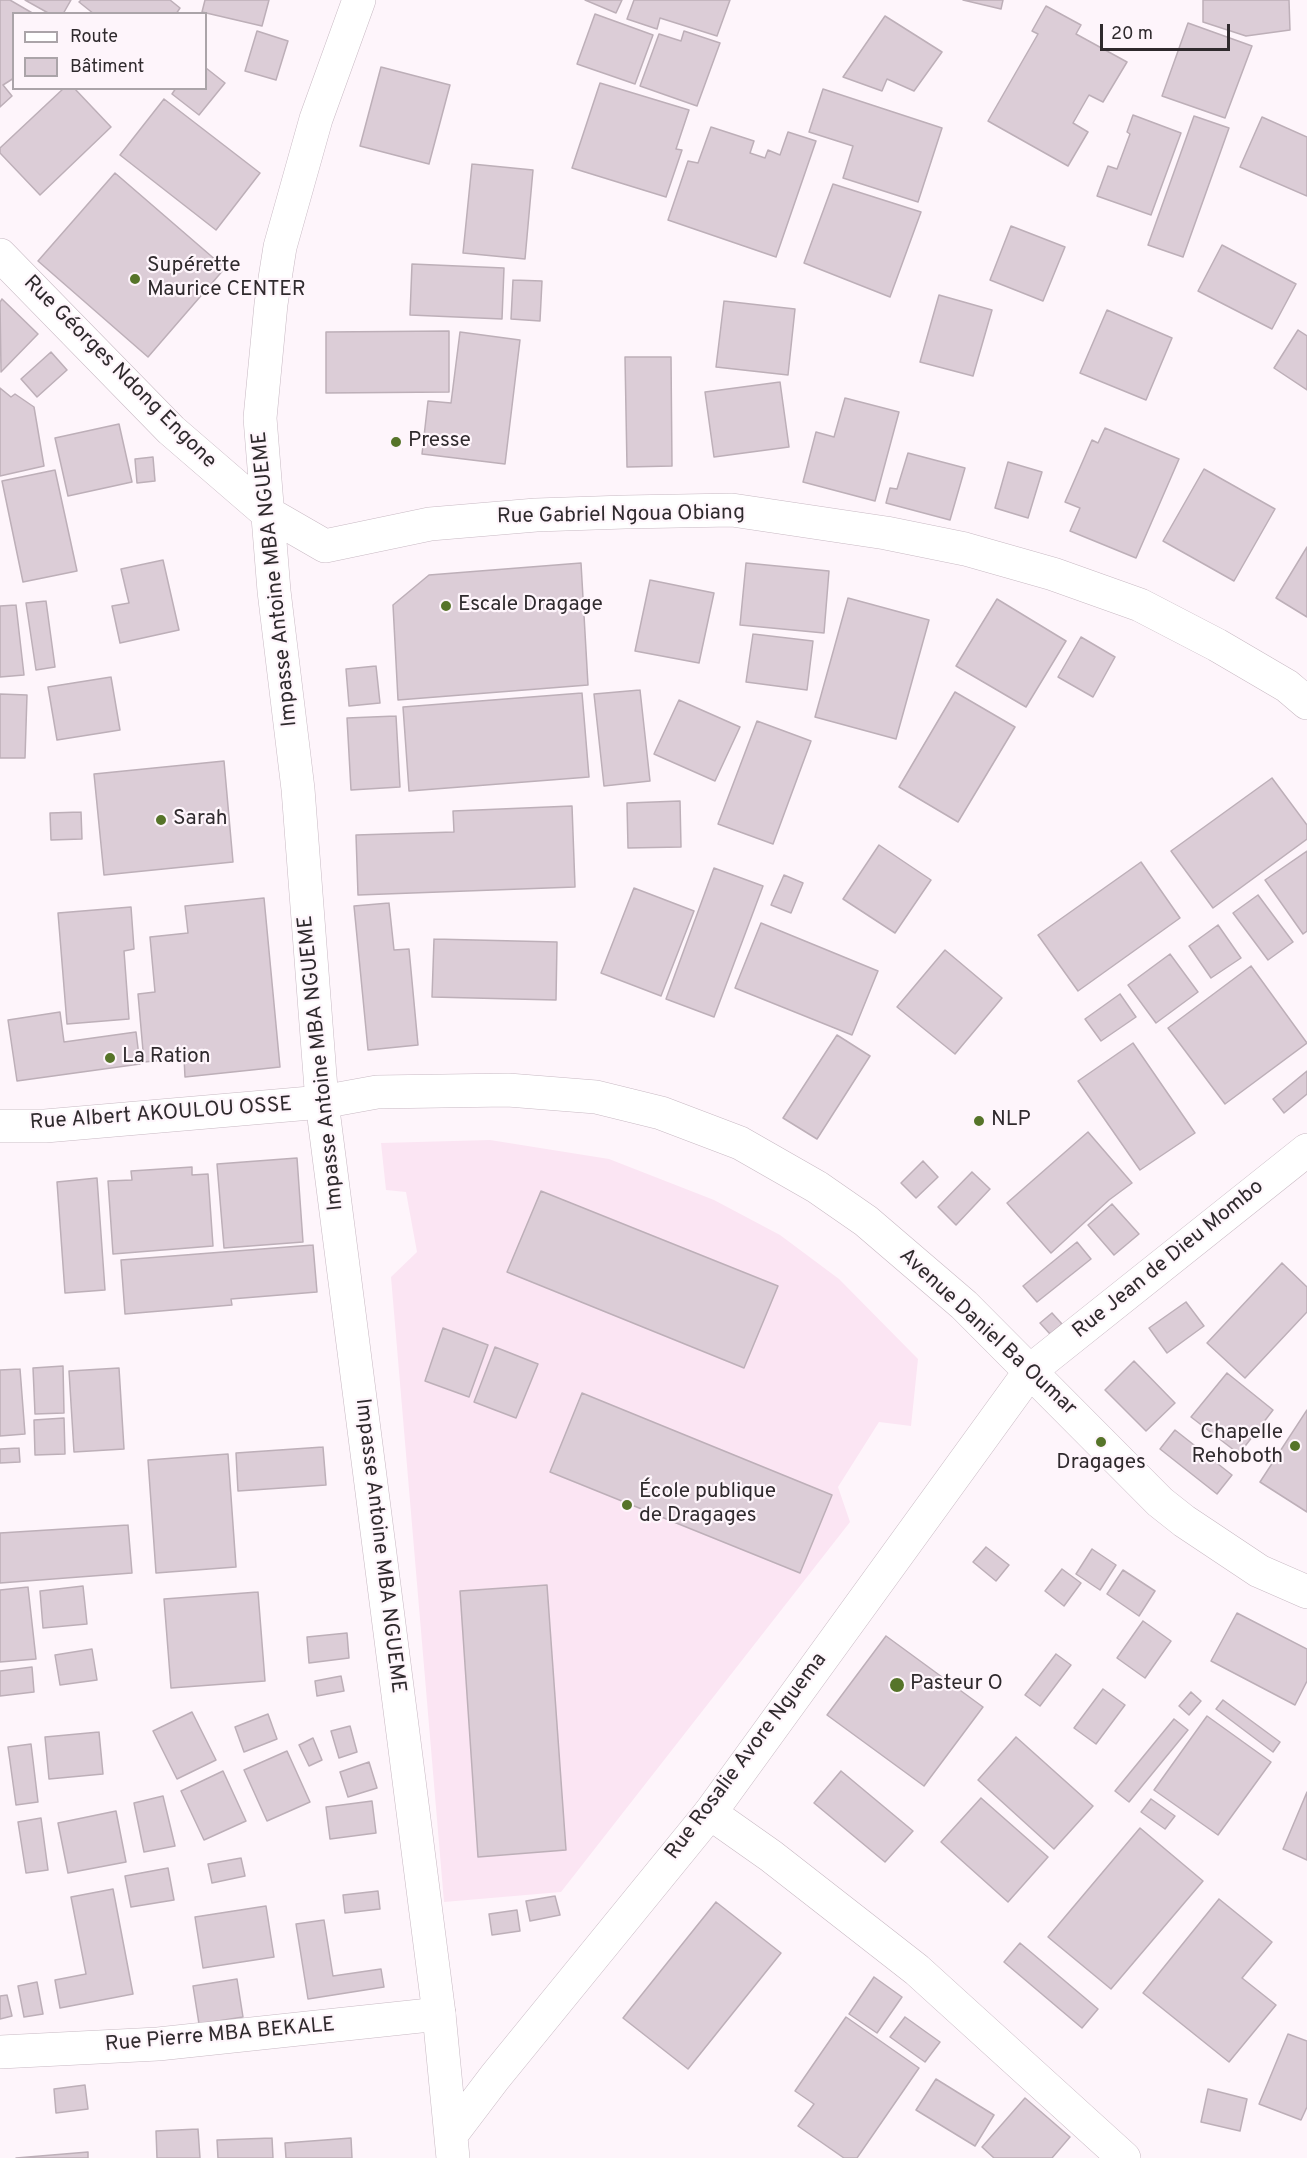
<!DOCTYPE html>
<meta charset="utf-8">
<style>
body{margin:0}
#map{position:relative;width:1307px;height:2158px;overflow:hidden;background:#fef5fb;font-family:Overpass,sans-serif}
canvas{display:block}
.legend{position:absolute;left:12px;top:12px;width:195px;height:78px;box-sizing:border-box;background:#fef5fb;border:2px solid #aba4a9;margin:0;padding:8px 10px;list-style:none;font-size:18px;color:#2f2a2d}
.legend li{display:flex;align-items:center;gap:12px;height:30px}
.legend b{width:30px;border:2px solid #aba4a9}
.scale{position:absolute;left:1100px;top:24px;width:130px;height:27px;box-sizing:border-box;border:3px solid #2f2a2d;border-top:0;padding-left:8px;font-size:18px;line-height:21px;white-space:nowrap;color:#2f2a2d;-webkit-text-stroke:4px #fef5fb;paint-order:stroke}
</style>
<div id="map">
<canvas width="1307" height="2158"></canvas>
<ul class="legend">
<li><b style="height:8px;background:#fff"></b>Route</li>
<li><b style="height:16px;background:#dccdd7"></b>Bâtiment</li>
</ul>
<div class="scale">20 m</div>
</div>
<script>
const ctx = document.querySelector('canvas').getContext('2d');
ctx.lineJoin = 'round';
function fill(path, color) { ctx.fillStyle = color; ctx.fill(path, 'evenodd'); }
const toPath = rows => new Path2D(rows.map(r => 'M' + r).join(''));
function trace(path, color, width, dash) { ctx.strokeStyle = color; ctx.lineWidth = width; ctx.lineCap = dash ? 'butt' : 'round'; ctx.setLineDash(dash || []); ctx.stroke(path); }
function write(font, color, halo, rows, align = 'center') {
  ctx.font = font + ' Overpass,sans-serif'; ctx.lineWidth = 4.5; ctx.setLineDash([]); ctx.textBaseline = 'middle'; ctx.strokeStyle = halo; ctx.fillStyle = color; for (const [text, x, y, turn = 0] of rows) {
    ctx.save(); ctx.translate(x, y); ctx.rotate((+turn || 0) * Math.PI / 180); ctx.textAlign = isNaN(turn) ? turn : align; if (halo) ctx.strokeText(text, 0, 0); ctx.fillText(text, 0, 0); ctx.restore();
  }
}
fill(toPath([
 [490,1140,609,1159,714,1200,780,1235,839,1279,918,1359,911,1426,879,1422,838,1487,850,1522,561,1892,444,1902,391,1277,417,1252,406,1192,386,1190,381,1143]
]), '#fbe5f3');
const building = toPath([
 [0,0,10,0,34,14,14,14,14,78,3,85,12,96,0,107,0,0],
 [25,0,71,0,63,14,50,14,25,0],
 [81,0,170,0,180,8,176,14,94,14,79,2,81,0],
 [205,0,269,0,262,26,202,12,205,0],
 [585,0,622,0,616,13,585,0],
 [634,0,730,0,717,36,660,18,657,29,627,19,634,0],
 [963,0,1003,0,1001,9,963,0],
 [1203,0,1289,0,1290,30,1246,36,1203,22,1203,0],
 [1046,6,1081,25,1076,34,1127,62,1103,102,1089,95,1073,123,1088,132,1068,166,988,121,1038,34,1032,31,1046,6],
 [595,14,653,35,635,84,577,64,595,14],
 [885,16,942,52,914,91,887,79,882,91,843,77,885,16],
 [1188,23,1252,46,1225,118,1162,96,1188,23],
 [257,31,288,41,276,80,245,71,257,31],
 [684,31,720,43,697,106,640,86,659,34,681,41,684,31],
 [381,67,450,85,429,164,360,146,381,67],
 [206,68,225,83,199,115,172,94,176,88,206,88,206,68],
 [600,83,689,110,676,149,682,150,666,197,572,168,600,83],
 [64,88,74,88,111,127,40,195,0,153,0,148,64,88],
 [823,89,942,128,918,202,843,178,853,146,809,132,823,89],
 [164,99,260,173,216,230,120,155,164,99],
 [1133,115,1181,133,1151,215,1097,196,1108,166,1117,169,1130,134,1127,132,1133,115],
 [1194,116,1229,128,1183,257,1148,245,1194,116],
 [1262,117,1307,137,1307,196,1240,167,1262,117],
 [711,127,754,141,750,153,765,158,768,150,780,155,788,132,816,141,776,257,668,220,688,161,698,163,711,127],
 [472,164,533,170,525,259,463,253,472,164],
 [115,173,225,268,148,357,38,261,115,173],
 [833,184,921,212,890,297,804,263,833,184],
 [1011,226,1065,247,1043,301,990,280,1011,226],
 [1222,245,1296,284,1272,329,1198,291,1222,245],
 [412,264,504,268,502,319,410,315,412,264],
 [513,280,542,281,540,321,511,319,513,280],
 [939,295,992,310,973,376,920,362,939,295],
 [2,299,38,334,1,372,0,302,2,299],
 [724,301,795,309,788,375,716,367,724,301],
 [1107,310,1172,338,1146,400,1080,373,1107,310],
 [1298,330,1307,336,1307,390,1274,368,1298,330],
 [449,331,449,392,326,393,326,332,449,331],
 [460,332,520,340,505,464,422,454,428,401,451,403,460,332],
 [51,352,67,370,37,397,21,379,51,352],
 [625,357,671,357,672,466,627,467,625,357],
 [780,382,789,447,714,457,705,392,780,382],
 [0,388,11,397,15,394,34,407,44,466,0,476,0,388],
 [845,398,899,412,875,501,803,482,816,432,834,437,845,398],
 [119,424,132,482,68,496,55,438,119,424],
 [1105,428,1179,459,1136,558,1070,531,1080,508,1065,502,1092,440,1098,443,1105,428],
 [908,453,965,468,950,520,886,503,890,488,897,489,908,453],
 [153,457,155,481,137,483,135,459,153,457],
 [1008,462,1042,472,1028,518,995,508,1008,462],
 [1204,469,1275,509,1234,581,1163,541,1204,469],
 [55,470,77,571,23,582,2,481,55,470],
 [1307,547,1307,617,1276,598,1307,547],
 [163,560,179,630,120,643,112,606,129,603,121,569,163,560],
 [581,563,588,685,398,700,393,605,429,575,581,563],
 [746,563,829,571,824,633,740,625,746,563],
 [650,580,714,593,699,663,635,651,650,580],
 [848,598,929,620,896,739,815,717,848,598],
 [997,599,1066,641,1026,707,956,666,997,599],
 [46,601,55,667,36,670,26,603,46,601],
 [16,605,24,675,0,677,0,606,16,605],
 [753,634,813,641,807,690,746,682,753,634],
 [1081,637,1115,657,1093,697,1058,677,1081,637],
 [376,666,380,703,349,706,346,669,376,666],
 [111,677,120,730,57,740,48,687,111,677],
 [640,690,650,781,604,786,594,694,640,690],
 [955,692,1015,727,958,822,899,787,955,692],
 [582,693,589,777,409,791,403,707,582,693],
 [0,694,27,695,25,758,0,758,0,694],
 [679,700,740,727,715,781,654,754,679,700],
 [396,716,400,787,351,790,347,718,396,716],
 [757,721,811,741,773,844,718,824,757,721],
 [224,761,233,862,104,875,94,774,224,761],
 [1272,778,1307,825,1307,839,1213,908,1171,851,1272,778],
 [680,801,681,847,628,848,627,803,680,801],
 [572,806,575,887,358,895,356,835,454,832,453,811,572,806],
 [81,812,82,839,51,840,50,813,81,812],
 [879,845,931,880,895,933,843,899,879,845],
 [1307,851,1307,931,1303,934,1265,880,1307,851],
 [1141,862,1180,918,1078,991,1038,935,1141,862],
 [714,868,763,886,714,1017,666,999,714,868],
 [784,875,803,883,791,913,771,905,784,875],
 [634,888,694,911,661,996,601,973,634,888],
 [1258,895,1293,942,1268,960,1233,913,1258,895],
 [264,898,280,1067,185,1077,184,1058,144,1062,138,994,155,992,150,937,188,933,185,906,264,898],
 [389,903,394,950,409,949,418,1045,368,1050,354,906,389,903],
 [131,907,134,949,124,951,129,1019,67,1024,58,913,131,907],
 [761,923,878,971,852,1035,735,988,761,923],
 [1218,925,1241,958,1211,978,1189,946,1218,925],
 [434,939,557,942,556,1000,432,997,434,939],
 [945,950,1002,998,955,1054,897,1007,945,950],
 [1170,954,1198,992,1156,1023,1128,985,1170,954],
 [1251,966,1307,1043,1225,1104,1168,1028,1251,966],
 [1120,994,1136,1017,1101,1041,1085,1019,1120,994],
 [60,1012,64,1042,136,1032,140,1064,17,1081,8,1020,60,1012],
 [837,1035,870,1056,817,1139,783,1118,837,1035],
 [1133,1043,1195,1133,1140,1170,1078,1081,1133,1043],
 [1307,1071,1307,1094,1284,1113,1273,1099,1307,1071],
 [1088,1132,1132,1183,1109,1200,1051,1253,1007,1203,1088,1132],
 [297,1158,303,1242,224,1248,217,1164,297,1158],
 [923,1161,938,1177,916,1198,901,1183,923,1161],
 [192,1167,192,1175,208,1174,213,1246,113,1254,108,1181,132,1180,131,1171,192,1167],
 [972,1172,990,1189,956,1225,938,1207,972,1172],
 [97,1178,105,1290,65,1293,57,1182,97,1178],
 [541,1191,778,1286,744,1368,507,1272,541,1191],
 [1112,1204,1139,1234,1114,1255,1088,1225,1112,1204],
 [1077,1242,1091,1259,1037,1302,1023,1286,1077,1242],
 [313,1245,317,1292,231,1299,232,1305,125,1314,121,1260,313,1245],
 [1282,1263,1307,1287,1307,1312,1245,1378,1207,1343,1282,1263],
 [1186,1302,1204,1326,1167,1353,1149,1328,1186,1302],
 [1052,1313,1062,1324,1050,1334,1040,1323,1052,1313],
 [443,1328,488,1345,469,1397,425,1381,443,1328],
 [495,1347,538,1364,516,1418,474,1402,495,1347],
 [1134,1361,1175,1403,1146,1431,1105,1390,1134,1361],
 [63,1366,64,1413,35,1414,33,1368,63,1366],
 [119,1368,124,1449,74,1452,69,1371,119,1368],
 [20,1369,25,1434,0,1436,0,1370,20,1369],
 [1227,1373,1273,1410,1239,1454,1191,1417,1227,1373],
 [582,1393,832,1495,800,1573,550,1472,582,1393],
 [1307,1410,1307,1512,1260,1482,1307,1410],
 [64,1418,65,1454,35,1455,34,1420,64,1418],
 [1175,1430,1232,1475,1217,1494,1160,1449,1175,1430],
 [323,1447,326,1485,238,1491,236,1453,323,1447],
 [19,1448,20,1462,0,1463,0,1449,19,1448],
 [228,1454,236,1567,156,1573,148,1460,228,1454],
 [128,1525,132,1573,0,1583,0,1533,128,1525],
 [986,1547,1009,1565,996,1581,973,1562,986,1547],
 [1092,1549,1116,1565,1100,1590,1076,1574,1092,1549],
 [1062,1569,1081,1583,1064,1606,1045,1591,1062,1569],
 [1123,1570,1155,1591,1139,1616,1107,1594,1123,1570],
 [547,1585,566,1850,478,1857,460,1591,547,1585],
 [83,1586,87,1624,43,1628,40,1591,83,1586],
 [28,1587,36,1659,0,1662,0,1590,28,1587],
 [258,1592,265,1681,171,1688,164,1599,258,1592],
 [1237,1613,1307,1649,1307,1681,1295,1705,1211,1661,1237,1613],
 [1143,1621,1171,1641,1145,1678,1117,1658,1143,1621],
 [347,1633,349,1658,309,1663,307,1637,347,1633],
 [886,1636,983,1707,924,1786,827,1715,886,1636],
 [92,1649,97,1680,60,1685,55,1655,92,1649],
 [1056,1654,1071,1665,1040,1706,1025,1695,1056,1654],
 [32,1667,34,1692,0,1696,0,1671,32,1667],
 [341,1676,344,1691,317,1696,315,1681,341,1676],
 [1103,1689,1125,1705,1096,1744,1074,1728,1103,1689],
 [1191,1692,1201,1701,1189,1715,1179,1706,1191,1692],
 [1223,1700,1280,1742,1273,1752,1216,1709,1223,1700],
 [192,1712,216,1760,177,1779,153,1731,192,1712],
 [268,1714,277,1739,244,1752,235,1727,268,1714],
 [1207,1716,1271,1762,1218,1835,1154,1790,1207,1716],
 [1174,1719,1188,1730,1129,1802,1115,1791,1174,1719],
 [350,1726,357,1752,339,1758,331,1731,350,1726],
 [99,1732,103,1774,49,1779,45,1737,99,1732],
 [1016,1737,1093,1806,1054,1849,978,1780,1016,1737],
 [313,1738,322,1760,309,1766,299,1745,313,1738],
 [31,1744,38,1802,16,1805,8,1747,31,1744],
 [287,1751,310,1802,267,1821,244,1770,287,1751],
 [369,1762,377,1788,348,1797,340,1772,369,1762],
 [223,1771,246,1821,204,1840,181,1791,223,1771],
 [841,1771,913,1831,885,1862,814,1803,841,1771],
 [1307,1792,1307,1860,1283,1849,1307,1792],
 [163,1796,175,1846,144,1852,134,1803,163,1796],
 [981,1798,1048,1857,1008,1902,941,1842,981,1798],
 [1151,1799,1175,1816,1165,1829,1141,1812,1151,1799],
 [372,1801,376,1833,330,1839,326,1807,372,1801],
 [116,1811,126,1862,68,1873,58,1823,116,1811],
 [41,1818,48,1870,26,1873,18,1822,41,1818],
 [1140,1828,1203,1881,1111,1989,1048,1937,1140,1828],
 [241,1858,245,1876,212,1883,208,1864,241,1858],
 [168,1868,174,1900,131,1907,125,1876,168,1868],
 [113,1889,133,1994,60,2008,55,1980,86,1974,71,1897,113,1889],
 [378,1891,380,1909,345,1913,343,1895,378,1891],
 [555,1896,560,1915,530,1921,526,1901,555,1896],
 [1219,1899,1272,1942,1242,1978,1276,2005,1229,2062,1143,1993,1219,1899],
 [716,1902,781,1953,688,2069,623,2018,716,1902],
 [266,1906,274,1957,203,1968,195,1917,266,1906],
 [517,1910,520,1931,492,1935,489,1914,517,1910],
 [324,1920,333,1976,381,1969,384,1987,308,1999,296,1924,324,1920],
 [1020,1943,1098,2009,1082,2028,1004,1962,1020,1943],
 [874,1977,902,1997,877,2033,849,2014,874,1977],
 [237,1979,243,2017,199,2024,193,1986,237,1979],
 [37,1982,43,2014,24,2017,18,1986,37,1982],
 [7,1995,12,2016,0,2019,0,1996,7,1995],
 [846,2017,919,2068,857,2158,844,2158,798,2126,814,2104,795,2091,846,2017],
 [905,2017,940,2042,925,2062,890,2037,905,2017],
 [1288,2034,1307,2041,1307,2107,1301,2120,1259,2104,1288,2034],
 [936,2079,994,2115,975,2146,916,2110,936,2079],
 [85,2085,88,2109,56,2113,54,2089,85,2085],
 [1208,2089,1247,2099,1240,2131,1201,2122,1208,2089],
 [1025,2098,1070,2137,1052,2158,994,2158,982,2147,1025,2098],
 [198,2129,200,2158,157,2158,156,2131,198,2129],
 [272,2138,273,2158,218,2158,217,2140,272,2138],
 [351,2138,352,2158,286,2158,285,2143,351,2138],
 [88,2152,88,2158,16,2158,88,2152]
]);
fill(building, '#dccdd7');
trace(building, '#bdafb8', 1.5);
const minor = toPath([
 [0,255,171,430,266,512,325,546,430,524,536,515,625,512,732,510,886,533,965,549,1053,574,1140,605,1217,645,1287,686,1307,703],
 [0,1126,45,1126,322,1102,298,789,274,591,260,418,271,304,280,247,316,119,359,0],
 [1031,1370,1307,1150],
 [710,1813,771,1856,917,1970,1124,2158],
 [0,2052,158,2044,439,2014]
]);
const major = toPath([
 [451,2135,495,2077,710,1813,1031,1370],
 [453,2158,439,2014,322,1102,377,1092,508,1090,596,1097,661,1113,740,1143,817,1187,866,1221,964,1305,1160,1502,1184,1521,1259,1571,1307,1592]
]);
trace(minor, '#c8b9c3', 34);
trace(major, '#c8b9c3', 34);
trace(minor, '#fff', 33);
trace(major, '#fff', 33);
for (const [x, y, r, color] of [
 [135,279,6,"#567429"],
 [396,442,6,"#567429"],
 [446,606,6,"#567429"],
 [161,820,6,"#567429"],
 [110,1058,6,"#567429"],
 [979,1121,6,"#567429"],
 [1101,1442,6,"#567429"],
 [1295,1446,6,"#567429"],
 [627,1505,6,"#567429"],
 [897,1685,8,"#567429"]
]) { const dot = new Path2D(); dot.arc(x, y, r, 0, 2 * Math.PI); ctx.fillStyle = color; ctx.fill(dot); trace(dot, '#fef5fb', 2); }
write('21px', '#2f2a2d', '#fef5fb', [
 ["Supérette",147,267],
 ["Maurice CENTER",147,291],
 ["Presse",408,442],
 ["Escale Dragage",458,606],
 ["Sarah",173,820],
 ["La Ration",122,1058],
 ["NLP",991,1121],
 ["Chapelle",1283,1434,"right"],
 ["Rehoboth",1283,1458,"right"],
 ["Dragages",1101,1464,"center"],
 ["École publique",639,1493],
 ["de Dragages",639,1517],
 ["Pasteur O",910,1685]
], 'left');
write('21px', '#2f2a2d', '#fef5fb', [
 ["Rue Géorges Ndong Engone",119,373,45],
 ["Rue Gabriel Ngoua Obiang",621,516,-1],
 ["Impasse Antoine MBA NGUEME",276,579,-96],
 ["Impasse Antoine MBA NGUEME",322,1063,-96],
 ["Rue Albert AKOULOU OSSE",161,1115,-4],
 ["Rue Jean de Dieu Mombo",1169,1260,-39],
 ["Avenue Daniel Ba Oumar",987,1333,43],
 ["Impasse Antoine MBA NGUEME",379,1546,83],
 ["Rue Rosalie Avore Nguema",747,1757,-53],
 ["Rue Pierre MBA BEKALE",220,2036,-5]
]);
</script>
